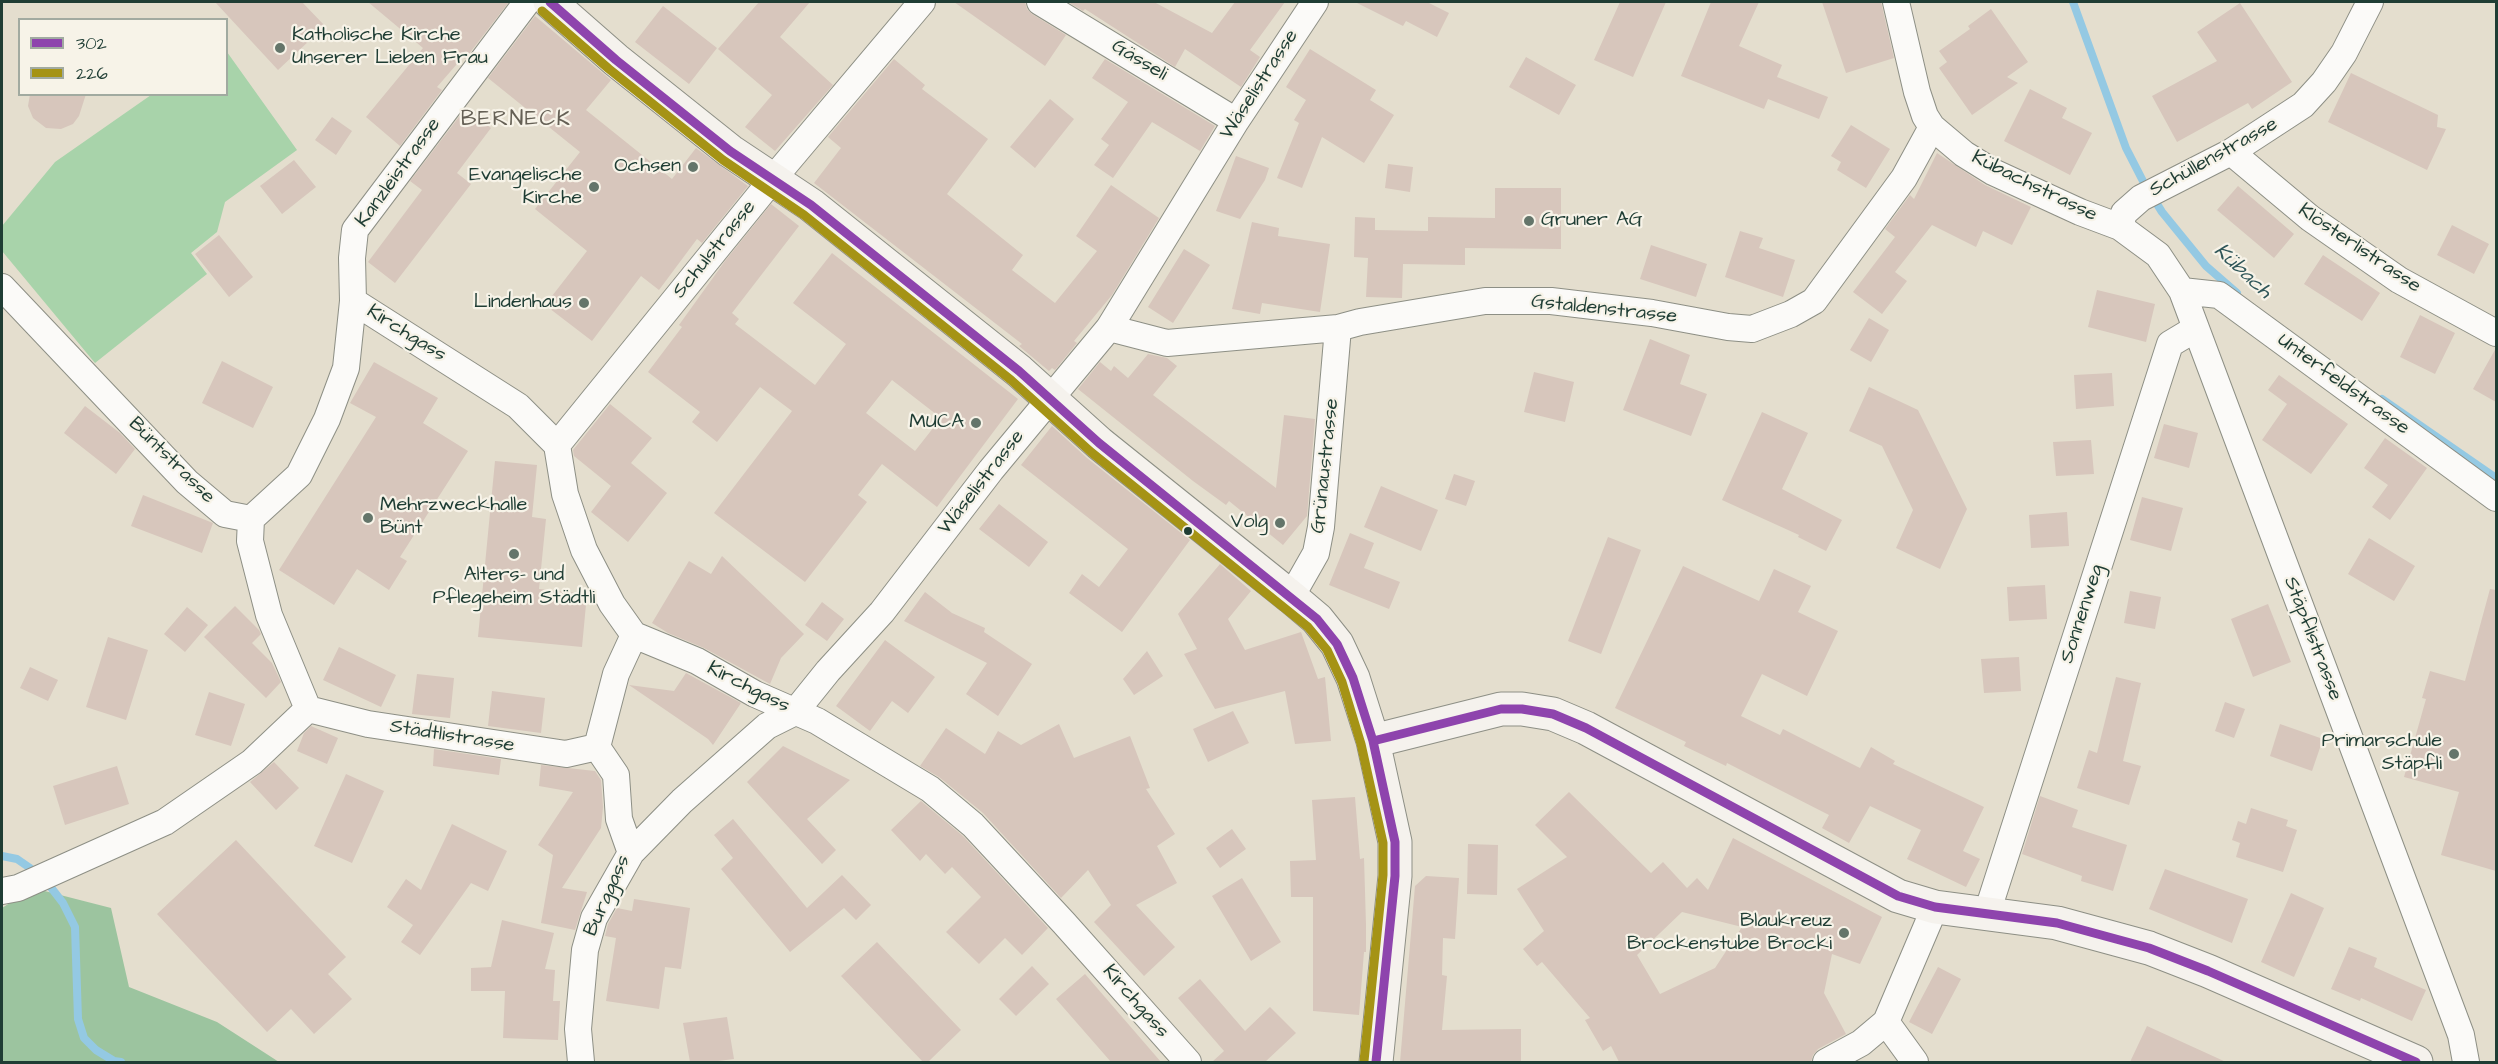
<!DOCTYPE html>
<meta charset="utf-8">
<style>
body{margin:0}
#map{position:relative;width:2498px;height:1064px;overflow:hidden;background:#e4dece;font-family:"Architects Daughter",sans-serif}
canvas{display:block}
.frame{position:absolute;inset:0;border:3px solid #1f3d34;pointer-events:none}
.legend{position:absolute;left:18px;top:18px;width:210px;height:78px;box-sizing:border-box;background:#f7f3e8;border:2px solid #a1aaa0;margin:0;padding:8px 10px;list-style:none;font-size:18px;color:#1f3d34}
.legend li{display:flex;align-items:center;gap:12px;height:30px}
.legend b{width:30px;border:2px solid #a1aaa0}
</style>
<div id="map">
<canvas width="2498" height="1064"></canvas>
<div class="frame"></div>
<ul class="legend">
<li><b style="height:8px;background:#8e44ad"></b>302</li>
<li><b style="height:8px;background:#a59315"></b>226</li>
</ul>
</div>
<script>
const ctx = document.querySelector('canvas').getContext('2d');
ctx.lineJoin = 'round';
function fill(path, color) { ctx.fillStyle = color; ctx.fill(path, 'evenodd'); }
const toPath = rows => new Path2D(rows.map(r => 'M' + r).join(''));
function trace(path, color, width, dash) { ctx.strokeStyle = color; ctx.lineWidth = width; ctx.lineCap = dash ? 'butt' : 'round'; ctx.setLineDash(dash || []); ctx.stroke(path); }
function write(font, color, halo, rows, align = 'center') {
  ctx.font = font + ' "Architects Daughter",sans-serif'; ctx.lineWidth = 4.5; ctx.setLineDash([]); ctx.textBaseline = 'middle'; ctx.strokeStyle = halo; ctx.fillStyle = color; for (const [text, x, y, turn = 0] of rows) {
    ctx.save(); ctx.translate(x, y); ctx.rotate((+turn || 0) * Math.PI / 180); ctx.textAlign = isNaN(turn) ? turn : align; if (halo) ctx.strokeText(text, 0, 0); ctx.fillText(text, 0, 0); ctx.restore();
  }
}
fill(toPath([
 [227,52,297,150,225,202,217,232,191,253,207,274,95,363,2,251,2,226,55,162,151,95,226,94]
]), '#a8d3aa');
fill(toPath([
 [33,888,111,908,129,987,217,1022,279,1062,2,1062,2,908]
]), '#9cc49f');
trace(toPath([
 [2073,2,2126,148,2145,185,2162,212,2206,266,2237,293],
 [2382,399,2496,478],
 [2,856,17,859,30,868,46,881,63,903,75,927,78,1019,84,1038,96,1050,114,1061,121,1062]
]), '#94c9e3', 8);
fill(toPath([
 [215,2,302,2,325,26,278,70],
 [368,2,509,2,465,59,463,57,437,87,442,90,400,146,366,117,423,48],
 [759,2,810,2,780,37,833,85,775,151,745,127,772,95,718,49],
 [954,2,1025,2,1027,9,1032,14,1066,35,1045,66],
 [1068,2,1154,2,1212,33,1235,2,1285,2,1250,50,1260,57,1241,87,1185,49,1175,67,1085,9,1083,11],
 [1355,2,1427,2,1449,13,1437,37,1406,21,1403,26],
 [1620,2,1666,2,1633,77,1594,60],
 [1711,2,1759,2,1739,46,1782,65,1777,77,1828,97,1819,119,1768,99,1764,109,1681,76],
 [1822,2,1881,2,1894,58,1846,73],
 [2240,3,2292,82,2252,109,2248,103,2177,142,2152,96,2217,61,2197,32],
 [663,6,717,48,689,84,635,42],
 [1991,9,2028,62,2007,77,2018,83,1972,115,1939,68,1947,62,1939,51,1970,29,1968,26],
 [535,16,611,80,586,110,672,179,696,148,748,186,702,243,697,239,659,290,641,276,592,341,545,305,587,251,535,209,580,152,488,78],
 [1310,49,1376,90,1370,100,1394,115,1364,163,1322,137,1302,188,1277,178,1299,123,1294,120,1306,100,1286,87],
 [1526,57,1576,85,1559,115,1509,87],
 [894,59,925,85,922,89,988,139,947,194,1023,255,1012,270,1055,303,1097,251,1076,236,1111,185,1159,218,1112,295,1074,341,1077,343,1055,370,1052,368,1049,371,1019,346,1022,344,814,183,841,148,828,137],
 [1105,59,1215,126,1200,151,1152,122,1113,178,1094,165,1109,145,1101,139,1128,102,1092,78],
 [2351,73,2438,115,2437,127,2446,129,2427,170,2328,122],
 [2030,89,2067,108,2062,118,2092,133,2070,175,2004,141],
 [30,94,86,94,79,116,73,124,61,129,46,128,33,118,28,106],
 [1050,99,1074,119,1035,168,1010,147],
 [465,109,491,128,457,173,471,184,395,283,368,262,422,190,410,181],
 [332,117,352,131,336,155,315,140],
 [1851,125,1890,149,1866,188,1837,170,1841,162,1831,156],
 [1937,153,1985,185,2031,207,2012,245,1983,231,1976,247,1932,225,1895,272,1907,281,1882,314,1853,292,1895,237,1885,229,1910,195,1914,199],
 [1236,156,1269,168,1265,180,1240,219,1216,211],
 [294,160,316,187,282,214,260,186],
 [1388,164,1413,167,1410,192,1385,188],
 [2238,186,2294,234,2274,258,2217,210],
 [1495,188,1561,188,1561,249,1465,248,1465,265,1403,264,1402,298,1366,297,1368,258,1354,257,1355,217,1375,218,1375,230,1428,231,1428,217,1495,218],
 [771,204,799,226,732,313,739,319,735,324,815,385,846,344,793,303,832,253,1018,399,937,507,882,464,858,495,867,502,805,582,714,513,792,411,760,387,717,442,692,422,700,412,648,372,682,327,679,325,725,261],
 [892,380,941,418,915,451,866,413],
 [1252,222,1279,228,1278,236,1330,244,1320,312,1262,303,1260,314,1232,309],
 [2452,225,2489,244,2474,274,2437,255],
 [1740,231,1763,238,1759,248,1795,260,1783,297,1725,277],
 [219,235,253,277,229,297,195,254],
 [1651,245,1707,264,1696,297,1640,279],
 [1184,249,1210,265,1173,323,1148,307],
 [2323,255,2380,293,2362,321,2304,284],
 [2097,290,2155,304,2146,342,2088,327],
 [2420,315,2455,333,2435,374,2400,357],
 [1869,318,1889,330,1871,362,1850,350],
 [1650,339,1690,355,1680,384,1707,394,1691,436,1623,410],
 [2496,348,2496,402,2473,389],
 [1148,354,1167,358,1177,366,1153,395,1276,488,1284,415,1315,419,1307,516,1283,545,1229,501,1226,505,1193,481,1078,389,1100,362,1111,371,1114,366,1128,378],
 [222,361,273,387,253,428,202,403],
 [374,362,438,398,423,423,468,451,400,557,407,561,389,590,357,569,334,605,279,570,376,417,350,403],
 [1534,372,1574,382,1565,422,1524,412],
 [2112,373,2114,406,2076,409,2074,375],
 [2279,375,2348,424,2311,474,2262,440,2287,404,2268,390],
 [1869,387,1918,410,1967,509,1940,569,1896,548,1913,510,1882,446,1849,431],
 [610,404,652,438,631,463,667,493,628,542,591,512,611,486,574,456,573,450],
 [85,406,120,433,135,449,116,474,64,433],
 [1762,412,1808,433,1782,489,1842,520,1826,551,1798,537,1799,535,1722,500],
 [2164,424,2198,433,2189,468,2154,458],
 [1052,426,1087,458,1190,540,1122,632,1069,593,1082,574,1099,587,1128,549,1021,465],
 [2385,438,2427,468,2390,520,2372,507,2388,485,2364,468],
 [2091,440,2094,474,2056,476,2053,442],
 [495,461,537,465,532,517,546,519,539,589,587,594,582,647,478,637],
 [1454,474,1475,481,1466,506,1445,499],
 [1381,486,1438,510,1421,551,1364,527],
 [143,495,213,523,202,553,131,526],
 [2142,497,2183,508,2171,551,2130,540],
 [999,504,1048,542,1029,567,979,529],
 [2067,512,2069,546,2031,548,2029,515],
 [1350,533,1374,543,1364,568,1400,582,1389,609,1329,585],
 [1608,537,1641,550,1601,654,1568,641],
 [2369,538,2415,566,2394,601,2348,574],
 [722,556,804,634,781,658,770,684,704,648,668,633,652,623,689,561,711,574],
 [1220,564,1251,591,1228,619,1245,650,1301,632,1318,679,1325,677,1331,741,1295,744,1285,691,1215,709,1184,654,1197,649,1178,614],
 [1683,566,1759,601,1774,569,1811,586,1798,612,1838,631,1807,696,1762,674,1741,716,1780,735,1783,729,1860,768,1871,747,1895,761,1893,764,1984,807,1963,851,1980,859,1966,887,1907,859,1921,830,1870,806,1849,843,1822,828,1829,815,1727,763,1726,766,1684,746,1686,742,1615,708],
 [2045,585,2047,619,2009,621,2007,587],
 [2490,589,2496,590,2496,871,2441,855,2459,792,2404,777,2426,699,2422,698,2430,671,2465,681],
 [2130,591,2161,597,2155,629,2124,623],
 [925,592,952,613,985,628,984,632,1032,664,998,716,966,694,987,663,904,621],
 [822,602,844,619,827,641,805,625],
 [2268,604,2291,662,2253,677,2231,619],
 [235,606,259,630,261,634,252,643,272,663,281,682,266,698,204,637],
 [187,607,208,625,185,652,164,634],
 [108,637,148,650,126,720,86,707],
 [885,640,935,677,908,713,892,701,870,731,836,706],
 [339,647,396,675,381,707,323,680],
 [1147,651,1163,676,1134,695,1123,679],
 [2019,657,2021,691,1984,693,1981,659],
 [30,667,58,680,48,701,20,688],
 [686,673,741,703,713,745,708,739,629,685,674,691],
 [417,674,454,678,450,718,412,714],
 [2116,677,2141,683,2123,761,2141,766,2129,805,2077,788,2089,750,2097,753],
 [492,691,545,698,541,733,488,726],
 [209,692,245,704,231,746,195,735],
 [2225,702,2245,709,2234,738,2215,731],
 [1233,711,1249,743,1208,762,1193,729],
 [1059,724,1074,758,1130,736,1150,788,1146,789,1175,834,1157,846,1177,883,1136,905,1175,947,1144,976,1094,922,1111,905,1088,870,1061,898,983,813,939,777,920,766,946,728,985,754,998,731,1021,745],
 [2280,724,2323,739,2312,771,2270,756],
 [311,726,338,738,327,764,297,751,304,733],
 [783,746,850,780,807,819,836,850,822,864,747,782],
 [434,749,501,759,499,775,433,766],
 [274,762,299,788,276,810,250,782],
 [541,765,595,771,601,780,603,807,601,828,562,888,587,892,575,930,541,923,553,855,538,845,573,792,539,786],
 [117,766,129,804,65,825,53,786],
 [346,774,384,791,352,863,314,846],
 [1569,792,1651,873,1663,862,1687,888,1697,878,1708,890,1733,838,1882,917,1860,964,1832,954,1824,993,1846,1034,1818,1049,1813,1055,1811,1062,1619,1062,1611,1046,1603,1051,1585,1020,1590,1018,1542,962,1537,966,1523,949,1544,931,1517,889,1567,857,1535,825],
 [1682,912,1742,927,1715,968,1660,994,1637,955],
 [2040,796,2078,810,2072,827,2127,845,2113,891,2081,881,2082,876,2022,854],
 [1355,797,1360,859,1364,858,1366,925,1366,952,1364,952,1359,1015,1313,1011,1313,897,1291,897,1290,861,1316,860,1312,800],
 [921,801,963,836,1048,928,1022,955,1005,938,979,964,946,932,981,897,952,867,945,874,926,854,920,861,891,830],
 [2251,808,2288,820,2286,826,2297,830,2283,872,2236,857,2240,843,2232,840,2238,821,2246,824],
 [733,819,807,908,842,875,871,905,856,920,844,908,790,952,721,869,733,858,714,835],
 [452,824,507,851,488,891,471,883,420,955,401,942,413,925,387,907,406,879,421,890],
 [1232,829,1246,849,1220,868,1206,848],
 [236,840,346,957,328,974,352,999,314,1034,291,1009,267,1032,157,914],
 [1468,844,1498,845,1497,895,1467,894],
 [2165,869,2248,899,2232,943,2149,909],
 [1426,876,1459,878,1455,939,1443,938,1442,975,1447,976,1442,1030,1521,1029,1521,1062,1400,1062,1415,886],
 [1242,878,1281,942,1251,961,1212,896],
 [2291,893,2324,908,2294,977,2261,962],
 [634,899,690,908,681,969,665,967,659,1009,606,1001,616,938,605,936,608,924,617,908,632,911],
 [502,920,554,933,545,969,555,970,553,1001,560,1001,558,1040,503,1038,505,991,471,991,471,968,491,967],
 [877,942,961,1030,928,1062,923,1062,841,976],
 [2349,947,2377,958,2374,967,2426,990,2412,1021,2361,998,2360,1001,2331,989],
 [1032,966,1049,984,1016,1016,999,999],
 [1938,967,1961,979,1932,1034,1909,1022],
 [1085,974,1161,1062,1111,1062,1056,999],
 [1200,979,1245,1031,1270,1007,1296,1033,1265,1062,1212,1062,1224,1051,1178,998],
 [727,1017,734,1059,710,1062,690,1062,683,1023],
 [2147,1026,2226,1062,2130,1062]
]), '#d7c6bc');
const street = toPath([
 [1040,2,1236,121],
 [1896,2,1917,92,1925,116,1932,127,1964,154,1993,172,2080,212,2120,227,2158,255,2182,291,2461,1035,2466,1062],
 [2231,152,2310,218,2399,280,2496,333],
 [2120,227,2124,213,2141,198,2231,152,2303,105,2324,82,2344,53,2370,2],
 [2,287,187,482,225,514,251,519],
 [2182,291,2219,295,2496,498],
 [353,301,518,406,557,445,565,494,584,550,612,604,634,635,697,661,755,694,817,721,930,789,973,825,1064,923,1188,1062],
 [1109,328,1167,343,1338,328,1360,322,1485,301,1551,301,1652,313,1728,327,1752,329,1791,314,1814,301,1904,178,1932,127],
 [557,445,772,180,922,2],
 [251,519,299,475,327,419,346,368,353,301,352,258,355,230,527,2],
 [251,519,250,541,269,615,308,709],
 [1291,597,1316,553,1321,527,1338,328],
 [308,709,368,724,566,754,597,747],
 [631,853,682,801,767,726,795,712,828,671,882,612,991,470,1109,328,1236,121,1315,2],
 [2,891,18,888,165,822,252,762,308,709],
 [1987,913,2170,344,2195,329],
 [1886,1022,1915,1062],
 [581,1062,578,1029,585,950,594,918,631,853,619,819,616,775,597,747,616,674,634,635],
 [1826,1062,1861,1043,1886,1022,1935,907]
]);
const secondary = toPath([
 [550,2,616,60,730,151,811,205,1019,371,1099,443,1291,597,1317,619,1337,644,1353,678,1373,741,1395,842,1395,876,1376,1062],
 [1373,741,1501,709,1522,709,1553,714,1586,728,1898,896,1935,907,2057,923,2149,948,2208,971,2416,1062]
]);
trace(street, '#8d8f85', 28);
trace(secondary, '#8d8f85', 35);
trace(street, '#fbfaf8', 26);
trace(secondary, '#f5f2ed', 33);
trace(toPath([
 [550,2,616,60,730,151,811,205,1019,371,1099,443,1317,619,1337,644,1353,678,1373,741,1395,842,1395,876,1376,1062],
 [1373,741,1501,709,1522,709,1553,714,1586,728,1898,896,1935,907,2057,923,2149,948,2208,971,2416,1062]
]), '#8e44ad', 9);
trace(toPath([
 [542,11,609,69,723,160,804,215,1011,380,1091,452,1308,627,1327,650,1342,682,1361,744,1383,843,1383,875,1364,1061]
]), '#a59315', 9);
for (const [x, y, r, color] of [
 [280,48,6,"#64756a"],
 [693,167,6,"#64756a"],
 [594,187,6,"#64756a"],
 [1529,221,6,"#64756a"],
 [584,303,6,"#64756a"],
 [976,423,6,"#64756a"],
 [368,518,6,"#64756a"],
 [1280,523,6,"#64756a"],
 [1188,531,5,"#1f3d34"],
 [514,554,6,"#64756a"],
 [2454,754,6,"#64756a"],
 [1844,933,6,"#64756a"]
]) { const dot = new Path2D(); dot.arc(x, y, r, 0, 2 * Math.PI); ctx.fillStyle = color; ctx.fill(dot); trace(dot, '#f7f3e8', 2); }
write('20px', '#1f3d34', '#f7f3e8', [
 ["Katholische Kirche",292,36,"left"],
 ["Unserer Lieben Frau",292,59,"left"],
 ["Ochsen",681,167],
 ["Evangelische",582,176],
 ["Kirche",582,199],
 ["Gruner AG",1541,221,"left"],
 ["Lindenhaus",572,303],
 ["MUCA",964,423],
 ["Mehrzweckhalle",380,506,"left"],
 ["Bünt",380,529,"left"],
 ["Volg",1268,523],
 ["Alters- und",514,576,"center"],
 ["Pflegeheim Städtli",514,599,"center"],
 ["Primarschule",2442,742],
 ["Stäpfli",2442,765],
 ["Blaukreuz",1832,922],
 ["Brockenstube Brocki",1832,945]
], 'right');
write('20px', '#1f3d34', '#f7f3e8', [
 ["Gässeli",1139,61,31],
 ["Wäselistrasse",1260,85,-57],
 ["Schüllenstrasse",2214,158,-29],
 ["Kanzleistrasse",399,173,-54],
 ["Kübachstrasse",2034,187,26],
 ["Klösterlistrasse",2359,249,34],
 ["Schulstrasse",715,250,-51],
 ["Gstaldenstrasse",1604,310,6],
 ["Kirchgass",406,334,32],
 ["Unterfeldstrasse",2343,385,36],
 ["Büntstrasse",171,461,45],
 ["Grünaustrasse",1326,466,-84],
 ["Wäselistrasse",982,483,-52],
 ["Sonnenweg",2083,614,-72],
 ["Stäpflistrasse",2312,639,69],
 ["Kirchgass",748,688,27],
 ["Städtlistrasse",452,737,9],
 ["Burggass",608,896,-66],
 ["Kirchgass",1135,1002,49]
]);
write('italic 21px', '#305759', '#f7f3e8', [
 ["Kübach",2242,272,43]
]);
ctx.letterSpacing = '1.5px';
write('22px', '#656055', '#f7f3e8', [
 ["BERNECK",516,120]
]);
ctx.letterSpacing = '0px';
</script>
